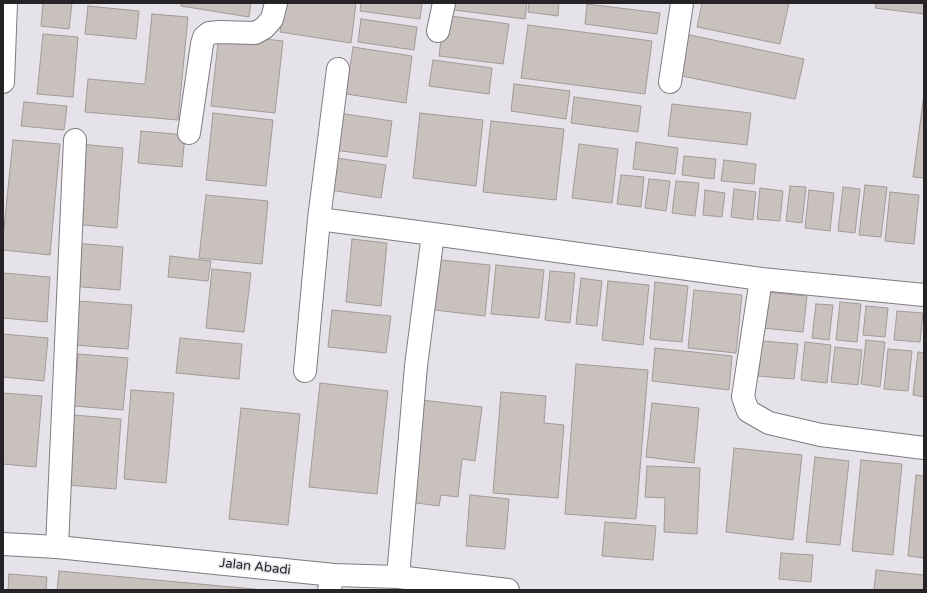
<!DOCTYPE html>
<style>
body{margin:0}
#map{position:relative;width:927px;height:593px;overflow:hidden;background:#e6e2e9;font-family:"Varela Round",sans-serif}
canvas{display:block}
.frame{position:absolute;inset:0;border:4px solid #252326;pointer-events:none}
</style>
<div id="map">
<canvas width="927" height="593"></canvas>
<div class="frame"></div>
</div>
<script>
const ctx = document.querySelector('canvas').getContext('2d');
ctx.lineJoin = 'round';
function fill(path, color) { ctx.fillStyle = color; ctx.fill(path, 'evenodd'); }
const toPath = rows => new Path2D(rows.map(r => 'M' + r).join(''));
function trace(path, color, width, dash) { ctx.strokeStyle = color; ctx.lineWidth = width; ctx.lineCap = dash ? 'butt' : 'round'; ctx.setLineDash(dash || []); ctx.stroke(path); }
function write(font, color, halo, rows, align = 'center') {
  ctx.font = font + ' "Varela Round",sans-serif'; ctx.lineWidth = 3; ctx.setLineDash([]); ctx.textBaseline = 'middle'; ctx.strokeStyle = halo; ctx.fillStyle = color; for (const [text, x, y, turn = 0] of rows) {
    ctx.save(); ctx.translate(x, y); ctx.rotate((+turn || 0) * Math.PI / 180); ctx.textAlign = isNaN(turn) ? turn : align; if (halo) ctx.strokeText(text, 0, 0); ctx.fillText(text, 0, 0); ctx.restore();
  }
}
const building = toPath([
 [43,3,72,3,69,29,41,26,43,3],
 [181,3,251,3,249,17,181,6,181,3],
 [284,3,356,3,351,43,280,32,284,3],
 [361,3,422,3,420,19,360,11,361,3],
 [455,3,527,3,525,19,454,10,455,3],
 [529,3,559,3,558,16,528,12,529,3],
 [702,3,789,3,780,44,697,27,702,3],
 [876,3,924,3,924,14,875,8,876,3],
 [587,4,660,13,657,34,585,24,587,4],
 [88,6,139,11,136,39,85,34,88,6],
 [152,14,188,17,178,120,85,112,88,79,145,84,152,14],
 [444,15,509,24,503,64,439,56,444,15],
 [361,19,417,27,414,50,358,42,361,19],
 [528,25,652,41,645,94,521,78,528,25],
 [43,34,78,37,73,97,37,94,43,34],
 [219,34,283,41,275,113,211,106,219,34],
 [685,34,804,59,795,99,677,75,685,34],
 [353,47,412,56,406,103,346,94,353,47],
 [433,60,492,68,489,94,429,86,433,60],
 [514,84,570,91,566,119,511,111,514,84],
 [924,94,924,178,913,177,924,94],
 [574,97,641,106,638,132,571,123,574,97],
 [24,102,67,106,64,130,21,126,24,102],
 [672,104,751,113,747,145,668,136,672,104],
 [213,113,273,120,266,186,206,180,213,113],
 [339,113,392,121,387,157,334,150,339,113],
 [420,113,483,120,476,186,413,178,420,113],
 [491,121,564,129,556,200,483,192,491,121],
 [141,131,185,135,182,167,138,163,141,131],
 [13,140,60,144,50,255,3,250,3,238,13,140],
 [636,142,678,148,675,174,633,169,636,142],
 [80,144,123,148,117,228,73,224,80,144],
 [579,144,618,149,612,203,572,198,579,144],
 [684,156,716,159,714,179,682,175,684,156],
 [329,157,386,165,381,198,324,189,329,157],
 [724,160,756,164,754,184,721,181,724,160],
 [621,175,644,177,641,207,617,204,621,175],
 [649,179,670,181,666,211,645,208,649,179],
 [676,181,699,183,695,216,672,213,676,181],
 [865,185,887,187,881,237,859,235,865,185],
 [790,186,806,187,802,223,786,221,790,186],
 [843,187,860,189,855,233,838,231,843,187],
 [760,188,783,191,780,221,757,219,760,188],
 [734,189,756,192,753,220,731,217,734,189],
 [705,190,725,193,722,217,703,215,705,190],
 [809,190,834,193,830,231,805,228,809,190],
 [890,192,919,195,914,244,885,241,890,192],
 [206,195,268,201,262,264,199,258,206,195],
 [352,239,387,243,381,306,346,302,352,239],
 [74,243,123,247,120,290,70,286,74,243],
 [170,256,211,261,208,281,168,277,170,256],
 [431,259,490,265,485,316,426,309,431,259],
 [496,265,544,270,539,318,491,314,496,265],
 [212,269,251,273,244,332,206,328,212,269],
 [550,271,575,273,570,323,545,320,550,271],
 [3,273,50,277,47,322,3,318,3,273],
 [581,278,602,281,597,326,576,324,581,278],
 [608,281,649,285,643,345,602,340,608,281],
 [655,282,688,286,682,342,650,339,655,282],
 [694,290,742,295,736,353,688,348,694,290],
 [766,292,807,296,803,332,762,328,766,292],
 [77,301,132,305,128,349,74,345,77,301],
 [840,302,861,304,857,342,836,340,840,302],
 [816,304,833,305,829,340,812,338,816,304],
 [866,306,888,308,885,337,863,335,866,306],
 [332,310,391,316,386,353,328,347,332,310],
 [897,311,923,313,920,342,894,340,897,311],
 [3,334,48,338,44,381,3,377,3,334],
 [180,338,242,344,239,379,176,373,180,338],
 [866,340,885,342,880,387,861,384,866,340],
 [762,341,798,344,794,379,758,376,762,341],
 [805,342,831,345,827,383,801,380,805,342],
 [835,347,862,350,858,385,831,382,835,347],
 [655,348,732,356,729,390,652,381,655,348],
 [888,349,912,351,908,391,884,389,888,349],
 [918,352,924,353,924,397,913,395,918,352],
 [78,354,128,358,123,410,74,406,78,354],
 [576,364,648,370,636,519,565,514,576,364],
 [320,383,388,391,377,494,309,487,320,383],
 [131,390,174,393,166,483,124,479,131,390],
 [501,392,546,396,544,423,564,425,558,498,493,493,501,392],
 [3,393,42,396,36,467,3,464,3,393],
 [421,400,482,407,475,461,462,459,458,497,441,495,439,506,409,502,421,400],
 [652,403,699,408,694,463,646,457,652,403],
 [241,408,300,414,288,525,229,519,241,408],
 [74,415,121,419,116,489,68,485,74,415],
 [734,448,802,455,793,540,726,532,734,448],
 [815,457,849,461,840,545,806,542,815,457],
 [861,460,902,464,893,555,852,551,861,460],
 [647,466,700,468,697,534,664,532,665,498,645,497,647,466],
 [916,475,924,476,924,558,908,556,916,475],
 [470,495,509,499,505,549,466,546,470,495],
 [605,522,656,526,653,560,602,556,605,522],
 [781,553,813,555,811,582,779,579,781,553],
 [876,570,924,575,924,590,874,590,876,570],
 [59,571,264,590,57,590,59,571],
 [9,574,47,577,46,590,8,590,9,574]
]);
fill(building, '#c9c1bd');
trace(building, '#a29a97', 1);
const minor = toPath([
 [438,31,444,3],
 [3,82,6,3],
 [670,82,682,3],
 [189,133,202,44,204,37,209,33,220,32,255,33,264,28,272,19,276,3],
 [319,219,433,234,761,279,924,295],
 [761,279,743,397,748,411,769,423,821,435,924,448],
 [305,371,319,219,338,69],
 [57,547,75,140],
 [398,577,416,366,433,234],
 [329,590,334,575]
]);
const tertiary = toPath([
 [3,544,57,547,334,575,398,577,508,590]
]);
trace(minor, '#7f7b81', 24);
trace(tertiary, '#7f7b81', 24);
trace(minor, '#fff', 22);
trace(tertiary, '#fff', 22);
write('13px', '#252326', '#e6e2e9', [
 ["Jalan Abadi",255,567,6]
]);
</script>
